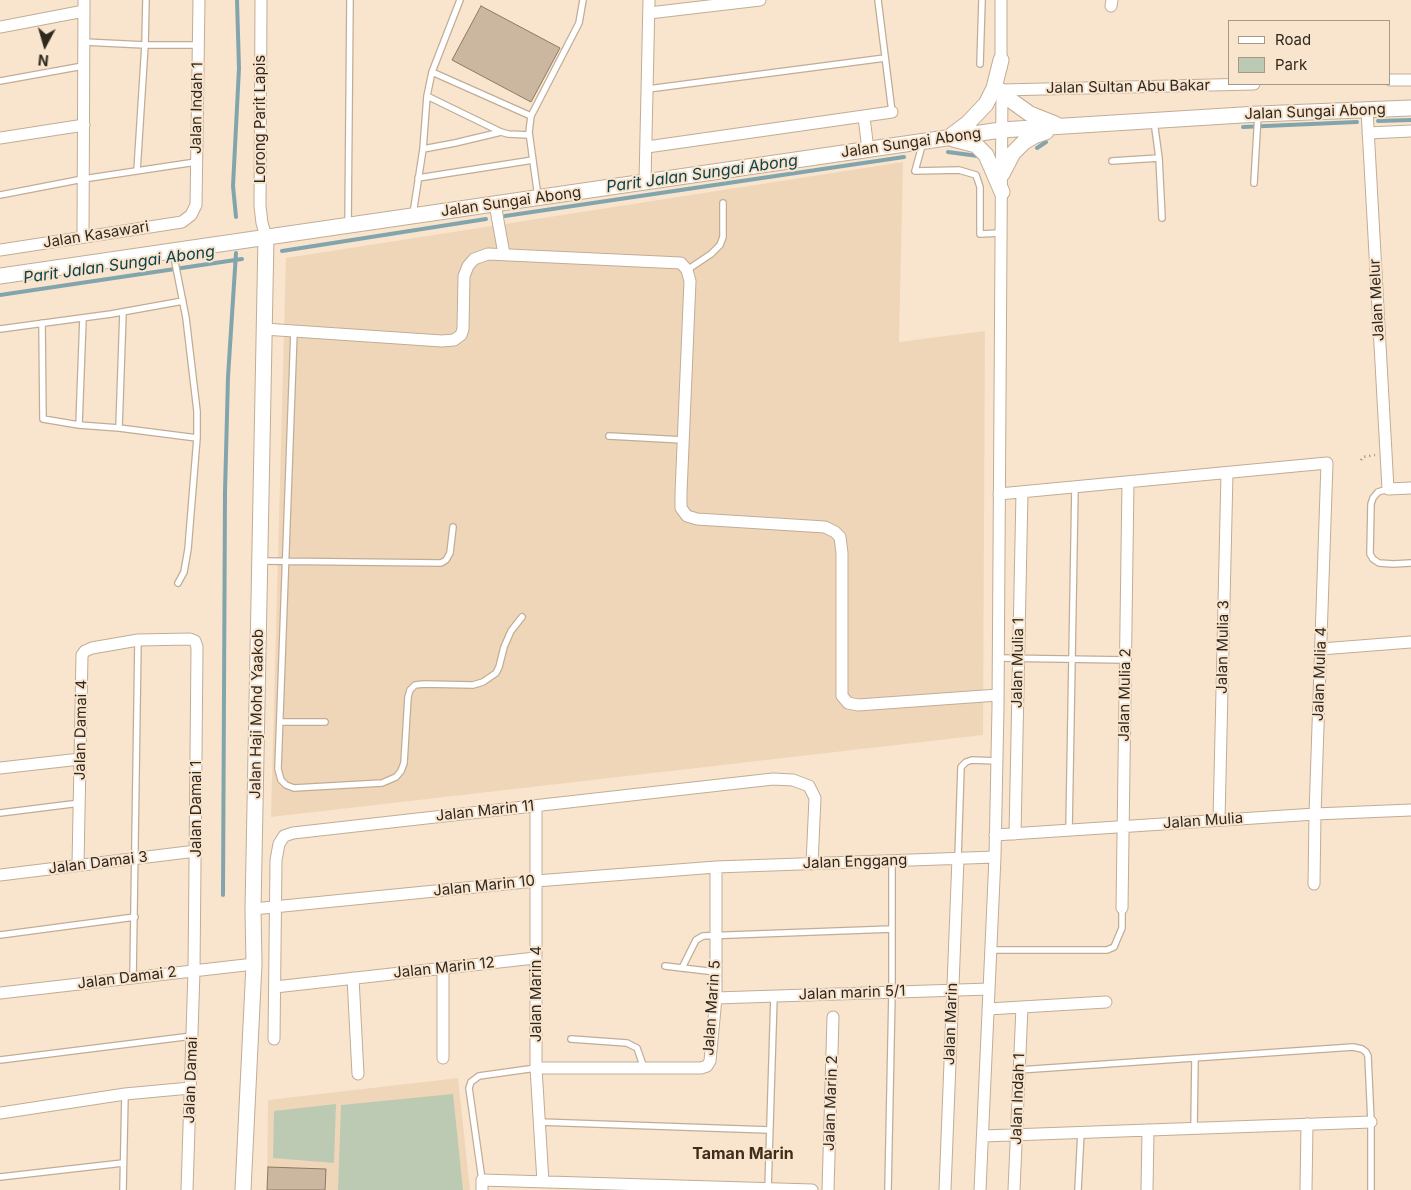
<!DOCTYPE html>
<style>
body{margin:0}
#map{position:relative;width:1411px;height:1190px;overflow:hidden;background:#f9e4cd;font-family:Inter,sans-serif}
canvas{display:block}
.legend{position:absolute;left:1228px;top:20px;width:162px;height:65px;box-sizing:border-box;background:#f9e4cd;border:1px solid #a89987;margin:0;padding:6px 9px;list-style:none;font-size:15px;color:#2f281f}
.legend li{display:flex;align-items:center;gap:10px;height:25px}
.legend b{width:25px;border:1px solid #a89987}
.north{position:absolute;left:20px;top:20px;width:50px;height:50px;-webkit-text-stroke:4px #f9e4cd;paint-order:stroke;rotate:186deg;font-size:14px;font-weight:700;line-height:20px;text-align:center;color:#2f281f}
.north::after{content:'';display:block;margin:auto;width:18px;height:22px;background:#2f281f;clip-path:polygon(50% 0,100% 100%,50% 72%,0 100%)}
</style>
<div id="map">
<canvas width="1411" height="1190"></canvas>
<ul class="legend">
<li><b style="height:6px;background:#fff"></b>Road</li>
<li><b style="height:14px;background:#bccab4"></b>Park</li>
</ul>
<div class="north">N</div>
</div>
<script>
const ctx = document.querySelector('canvas').getContext('2d');
ctx.lineJoin = 'round';
function fill(path, color) { ctx.fillStyle = color; ctx.fill(path, 'evenodd'); }
const toPath = rows => new Path2D(rows.map(r => 'M' + r).join(''));
function trace(path, color, width, dash) { ctx.strokeStyle = color; ctx.lineWidth = width; ctx.lineCap = dash ? 'butt' : 'round'; ctx.setLineDash(dash || []); ctx.stroke(path); }
function write(font, color, halo, rows, align = 'center') {
  ctx.font = font + ' Inter,sans-serif'; ctx.lineWidth = 4; ctx.setLineDash([]); ctx.textBaseline = 'middle'; ctx.strokeStyle = halo; ctx.fillStyle = color; for (const [text, x, y, turn = 0] of rows) {
    ctx.save(); ctx.translate(x, y); ctx.rotate((+turn || 0) * Math.PI / 180); ctx.textAlign = isNaN(turn) ? turn : align; if (halo) ctx.strokeText(text, 0, 0); ctx.fillText(text, 0, 0); ctx.restore();
  }
}
fill(toPath([
 [903,162,899,342,985,331,983,735,271,817,286,258],
 [458,1078,470,1190,267,1190,268,1100]
]), '#f0d6b9');
fill(toPath([
 [453,1094,463,1190,338,1190,341,1105],
 [336,1104,334,1163,273,1158,274,1111]
]), '#bccab4');
trace(toPath([
 [1378,121,1411,120],
 [1243,127,1357,122],
 [1037,148,1046,142],
 [948,152,978,156],
 [505,216,904,157],
 [236,217,233,186,239,68,237,0],
 [282,251,486,219],
 [0,295,242,259],
 [223,895,225,492,228,377,236,253]
]), '#82a5ad', 4);
const building = toPath([
 [481,6,560,48,531,102,452,60,481,6],
 [268,1167,326,1169,325,1190,267,1190,268,1167]
]);
fill(building, '#cbb69f');
trace(building, '#8c7964', 1);
const service = toPath([
 [878,0,892,112],
 [84,42,145,45,199,45],
 [980,64,982,0],
 [432,72,531,116],
 [0,81,83,66],
 [648,89,885,58],
 [427,96,501,132,508,134,529,135],
 [1154,121,1159,158,1162,218],
 [923,142,915,171,959,170,976,175,980,187,980,234,1001,233],
 [423,149,455,143,501,132],
 [1112,161,1159,158],
 [137,171,145,45,146,0],
 [418,178,533,160],
 [1254,183,1258,114],
 [0,195,83,179,196,162],
 [538,197,529,132,531,116,579,23,583,0],
 [413,214,423,149,427,96,432,72,460,0],
 [348,225,350,0],
 [173,252,186,318,197,411,197,438,188,549,184,572,178,583],
 [687,270,711,254,720,245,723,237,723,203],
 [123,312,119,428,197,438],
 [42,323,43,419,79,425,119,428],
 [0,329,111,314,183,301],
 [294,331,278,769,281,780,286,785,294,788,382,783,396,777,401,771,404,763,408,697,410,690,415,685,424,684,473,685,483,682,496,673,499,667,504,647,511,631,522,617],
 [79,425,83,318],
 [609,436,683,440],
 [1388,489,1378,492,1373,498,1371,504,1370,554,1373,559,1379,563,1393,564,1411,563],
 [261,561,441,563,446,560,450,553,453,527],
 [999,658,1126,660],
 [280,722,325,722],
 [0,813,80,803],
 [1069,830,1075,487],
 [958,858,961,767,966,762,972,760,997,761],
 [0,935,135,917],
 [991,950,1107,950,1114,947,1122,928,1122,908],
 [665,966,716,972],
 [682,968,696,940,703,936,892,929],
 [133,978,138,640],
 [571,1039,627,1043,637,1048,644,1068],
 [0,1060,192,1036],
 [1019,1070,1353,1047,1362,1049,1366,1052,1368,1056,1371,1122,1371,1190],
 [539,1122,769,1130],
 [1194,1128,1195,1058],
 [0,1177,123,1163],
 [482,1180,469,1088,471,1082,479,1076,536,1068],
 [768,1189,774,996],
 [123,1190,125,1094],
 [888,1190,892,992,892,861],
 [1078,1190,1081,1132]
]);
const minor = toPath([
 [261,0,260,206,262,223,266,237],
 [1111,6,1112,0],
 [649,13,760,0],
 [0,27,84,11],
 [1001,68,1001,0],
 [1390,80,1411,80],
 [1002,90,1254,84],
 [1367,110,1388,489,1411,488],
 [864,117,868,150],
 [1368,133,1411,131],
 [0,138,84,125],
 [647,147,892,112],
 [645,182,649,0],
 [495,204,504,254],
 [83,237,84,0],
 [0,250,182,222,191,215,196,205,199,0],
 [264,329,442,341,454,340,461,335,463,329,464,276,468,266,474,259,488,254,681,263,687,270,690,281,681,493,681,508,687,516,697,519,825,527,835,532,840,537,842,553,842,696,848,703,858,705,998,695],
 [999,494,1327,463,1315,814,1314,884],
 [1321,649,1411,642],
 [0,768,80,759],
 [536,806,536,1068,543,1182],
 [1219,820,1227,473],
 [1015,834,1022,492],
 [995,835,1315,814,1411,810],
 [78,865,82,655,85,651,92,648,138,640,190,639,195,641,197,647,194,971,187,1190],
 [0,875,196,851],
 [1122,908,1128,482],
 [253,909,536,881,716,867,995,857],
 [443,968,443,1058],
 [353,978,358,1074],
 [275,987,535,958],
 [0,993,254,964],
 [716,998,989,989],
 [988,1009,1106,1002],
 [274,1039,276,860,279,844,284,836,293,833,773,779,793,780,809,786,815,798,812,864],
 [536,1068,701,1068,707,1066,710,1061,716,998,716,867],
 [0,1113,125,1094,190,1088],
 [983,1136,1371,1122],
 [482,1190,482,1180,812,1190],
 [828,1190,833,1017],
 [945,1190,958,858],
 [980,1190,995,857,998,707,1002,89],
 [1014,1190,1022,1007],
 [1147,1190,1148,1130],
 [1306,1190,1307,1124]
]);
const tertiary = toPath([
 [1002,94,1030,114,1055,124],
 [952,135,968,123,986,104,994,88,1001,60],
 [953,139,976,145,986,155,1002,192],
 [1002,174,1013,153,1024,142,1034,136,1046,132],
 [0,276,1001,130,1258,114,1411,108],
 [243,1190,254,964,253,909,266,237]
]);
trace(service, '#c1ad96', 8);
trace(minor, '#c1ad96', 13);
trace(tertiary, '#c1ad96', 17);
trace(toPath([
 [1361,460,1363,457,1375,455]
]), '#948676', 2.5, [1, 4]);
trace(service, '#fff', 5.5);
trace(minor, '#fff', 11);
trace(tertiary, '#fff', 15);
write('15px', '#2f281f', '#f9e4cd', [
 ["Jalan Sultan Abu Bakar",1128,87,-1],
 ["Jalan Indah 1",197,108,-89],
 ["Jalan Sungai Abong",1315,112,-2],
 ["Lorong Parit Lapis",260,119,-90],
 ["Jalan Sungai Abong",911,143,-8],
 ["Jalan Sungai Abong",511,202,-8],
 ["Jalan Kasawari",96,235,-9],
 ["Jalan Melur",1377,300,-93],
 ["Jalan Mulia 3",1223,647,-89],
 ["Jalan Mulia 1",1018,663,-89],
 ["Jalan Mulia 4",1320,674,-88],
 ["Jalan Mulia 2",1125,695,-89],
 ["Jalan Haji Mohd Yaakob",257,714,-89],
 ["Jalan Damai 4",81,730,-89],
 ["Jalan Damai 1",196,809,-90],
 ["Jalan Marin 11",485,811,-6],
 ["Jalan Mulia",1203,821,-4],
 ["Jalan Enggang",855,862,-2],
 ["Jalan Damai 3",98,863,-7],
 ["Jalan Marin 10",484,886,-6],
 ["Jalan Marin 12",444,968,-6],
 ["Jalan Damai 2",127,978,-7],
 ["Jalan marin 5/1",852,993,-2],
 ["Jalan Marin 4",536,994,-90],
 ["Jalan Marin 5",712,1008,-86],
 ["Jalan Marin",951,1024,-88],
 ["Jalan Damai",191,1080,-88],
 ["Jalan Indah 1",1018,1099,-88],
 ["Jalan Marin 2",831,1103,-88]
]);
write('italic 16px', '#0b424c', '#f9e4cd', [
 ["Parit Jalan Sungai Abong",702,174,-8],
 ["Parit Jalan Sungai Abong",119,265,-8]
]);
write('bold 16px', '#3e2e1b', '#f9e4cd', [
 ["Taman Marin",743,1154]
]);
</script>
